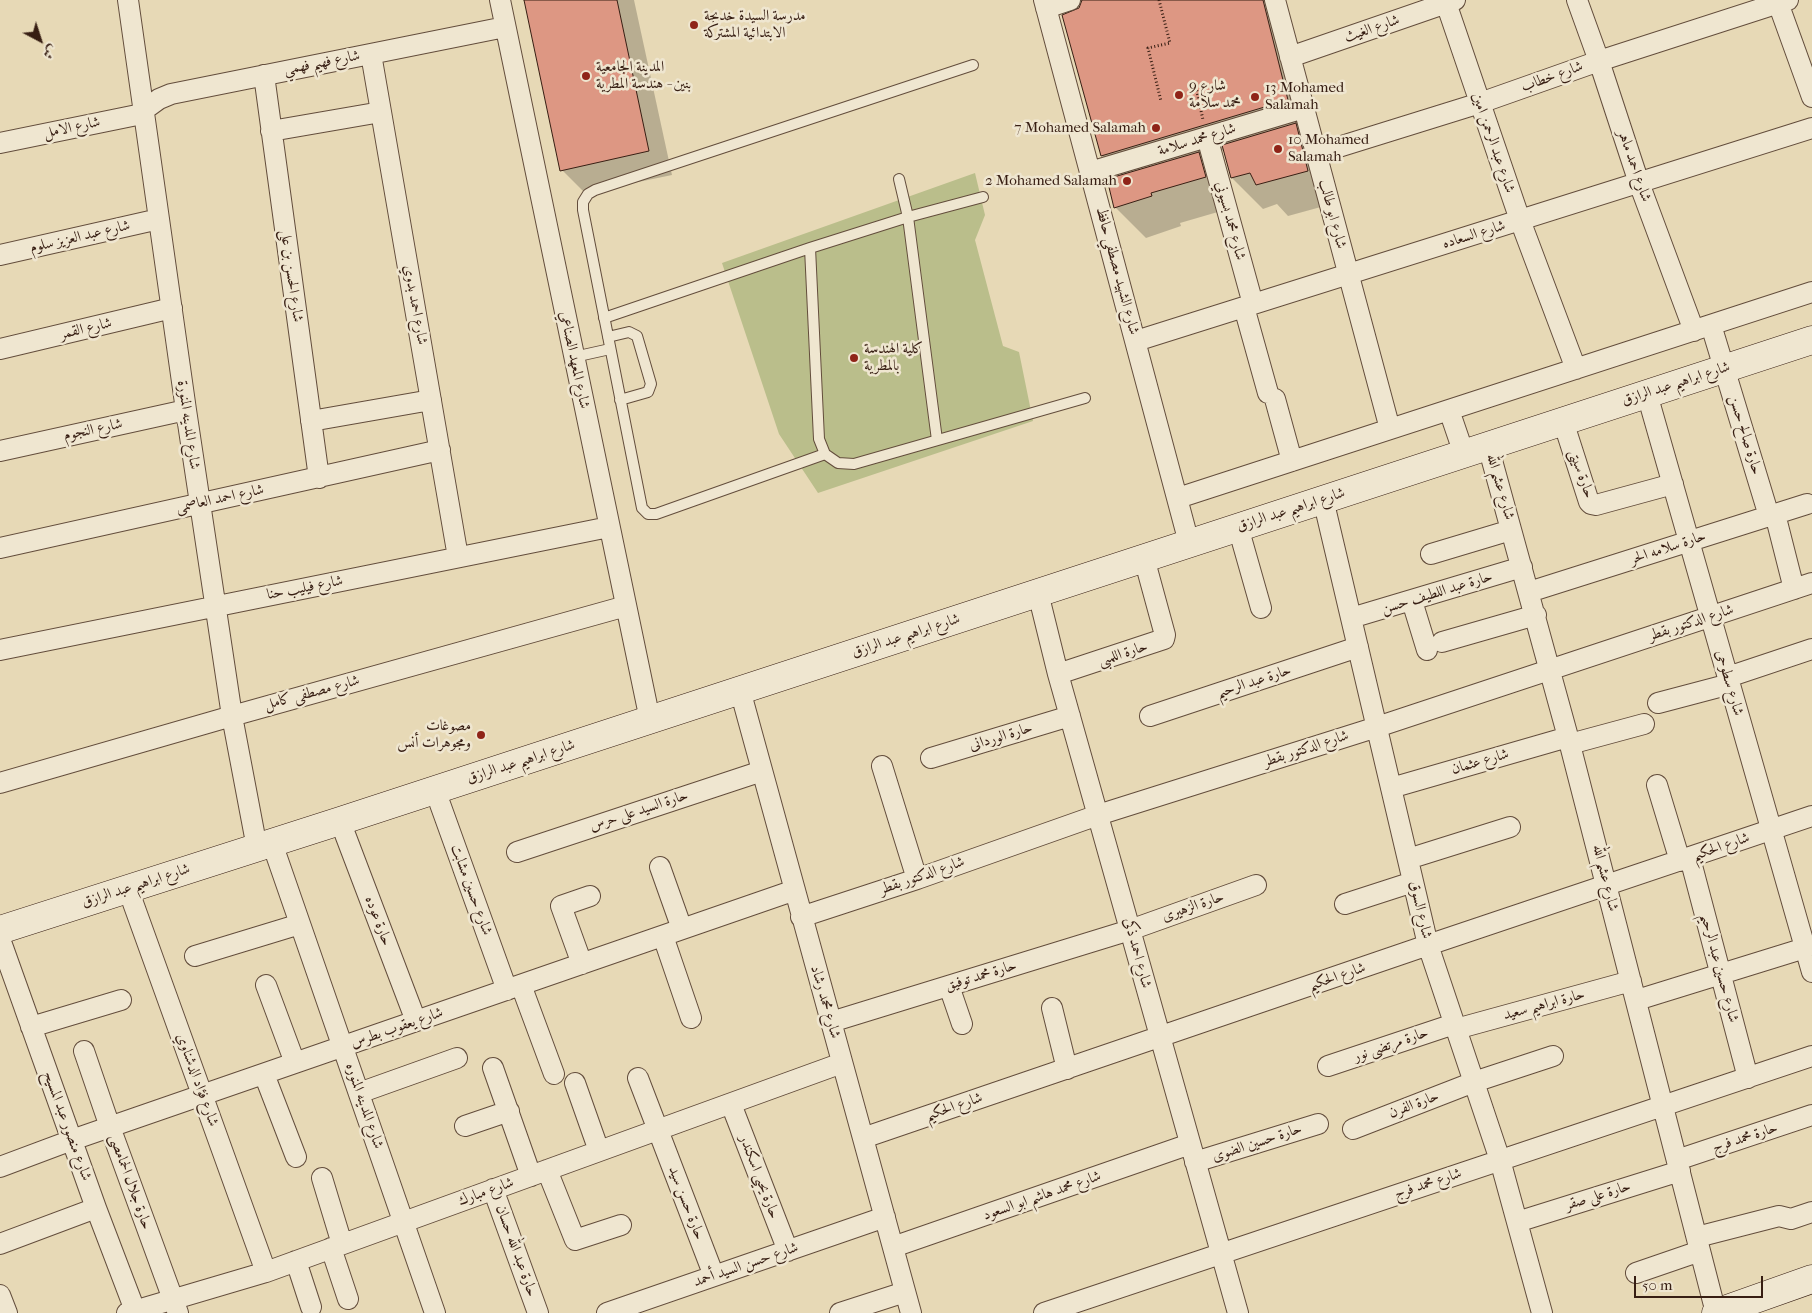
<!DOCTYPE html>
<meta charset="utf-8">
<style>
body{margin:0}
#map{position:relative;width:1812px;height:1313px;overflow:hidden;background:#e7d9b6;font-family:"IM FELL French Canon",Amiri,serif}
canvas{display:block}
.north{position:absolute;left:15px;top:15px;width:50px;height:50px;-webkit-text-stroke:4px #efe6d0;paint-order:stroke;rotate:140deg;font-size:14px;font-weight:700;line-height:20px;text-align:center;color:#371e13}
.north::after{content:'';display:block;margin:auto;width:18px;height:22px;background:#371e13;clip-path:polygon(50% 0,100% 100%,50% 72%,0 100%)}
.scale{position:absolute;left:1634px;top:1276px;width:129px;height:22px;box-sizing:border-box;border:2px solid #371e13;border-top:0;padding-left:6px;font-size:15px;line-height:18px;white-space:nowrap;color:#371e13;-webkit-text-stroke:4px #efe6d0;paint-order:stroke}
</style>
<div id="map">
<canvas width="1812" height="1313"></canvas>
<div class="north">ش</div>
<div class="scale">50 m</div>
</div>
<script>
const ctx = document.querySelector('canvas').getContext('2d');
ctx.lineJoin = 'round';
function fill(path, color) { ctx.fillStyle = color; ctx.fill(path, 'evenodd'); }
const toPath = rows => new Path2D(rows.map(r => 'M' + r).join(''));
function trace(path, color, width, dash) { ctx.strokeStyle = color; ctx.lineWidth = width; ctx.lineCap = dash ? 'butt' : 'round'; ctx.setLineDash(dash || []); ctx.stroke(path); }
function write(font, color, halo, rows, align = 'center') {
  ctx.font = font + ' "IM FELL French Canon",Amiri,serif'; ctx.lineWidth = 5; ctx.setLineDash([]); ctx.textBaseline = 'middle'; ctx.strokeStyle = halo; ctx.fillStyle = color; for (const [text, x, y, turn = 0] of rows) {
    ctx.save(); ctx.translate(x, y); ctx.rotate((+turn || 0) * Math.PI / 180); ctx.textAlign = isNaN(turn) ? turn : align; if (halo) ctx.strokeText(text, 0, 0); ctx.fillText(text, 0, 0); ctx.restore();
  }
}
fill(toPath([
 [975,173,985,215,975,240,1003,346,1019,352,1033,421,818,493,779,434,722,263]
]), '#babe8b');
fill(toPath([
 [525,0,634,0,672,175,585,193,562,170],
 [1083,0,1280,0,1311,124,1299,128,1326,155,1339,202,1288,216,1277,204,1263,209,1232,178,1224,150,1202,157,1229,184,1235,207,1180,223,1181,226,1146,238,1116,208,1108,180,1122,176,1102,156,1064,16,1079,9]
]), '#0003');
const building = toPath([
 [524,0,617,0,649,151,560,171,524,0],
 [1082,0,1263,0,1288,100,1101,156,1062,15,1079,8,1082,0],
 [1296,123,1308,171,1256,185,1250,173,1231,178,1222,145,1296,123],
 [1199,152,1206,177,1151,193,1152,196,1114,208,1107,179,1199,152]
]);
fill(building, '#dd9783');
trace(building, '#371e13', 1);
const lane = toPath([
 [899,179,908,217,937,440],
 [810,248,819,439,825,454,838,463,854,464,1085,398],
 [604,318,810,248,908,217,983,197],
 [608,337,629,332,637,336,651,384,648,392,620,400],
 [574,357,610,349],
 [825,454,656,514,648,514,642,508,583,210,583,202,588,194,595,190,973,65]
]);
const street = toPath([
 [128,0,186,410,232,716,257,848],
 [500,0,650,720],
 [1044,0,1189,543],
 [1275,0,1390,429],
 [1445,0,1520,220,1576,369],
 [1577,0,1599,61,1639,183,1694,331],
 [1777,0,1812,97],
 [1046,8,1070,0],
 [371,54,458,557],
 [1290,57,1455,0],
 [264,75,319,478],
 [271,131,381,112],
 [1207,137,1253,304],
 [0,143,137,115,159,99,171,94,505,27],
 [1316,154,1480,103,1599,61,1788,0],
 [1090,172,1304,108],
 [0,255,159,219],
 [1244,307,1268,393],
 [1711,325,1769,516],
 [1136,341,1812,128],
 [0,349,172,308],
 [1647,394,1812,972],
 [1275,399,1292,461],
 [1449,410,1464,454],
 [311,421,431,400],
 [1563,421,1589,502,1591,504,1596,505,1673,484],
 [1488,446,1568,737,1716,1313],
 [0,451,186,410],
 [1178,498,1812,292],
 [1323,499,1428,945,1500,1160,1542,1313],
 [1775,514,1794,589],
 [1238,527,1261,608],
 [0,548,440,450],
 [1431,554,1511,530],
 [1529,592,1807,504],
 [1038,593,1058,674,1238,1313],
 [1412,601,1427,650],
 [1351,618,1522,567],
 [1442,642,1536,615],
 [0,650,609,527],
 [1058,674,1164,639,1165,635,1144,558],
 [1728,677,1812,649],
 [740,690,911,1313],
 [1658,703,1730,684],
 [1150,716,1358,647],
 [1570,744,1644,724],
 [931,758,1070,716],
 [882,766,917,879],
 [0,783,232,716,626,606],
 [1657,785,1680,861],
 [1391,788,1568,737],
 [435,790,507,990],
 [340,821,416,1021],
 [272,843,435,1313],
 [517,852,762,771],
 [1690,858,1748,1078],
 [1408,859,1510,827],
 [660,867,682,929],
 [128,889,266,1272],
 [1345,904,1413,882],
 [801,917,917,879,1098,815,1377,727,1812,583],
 [663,936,691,1018],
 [0,939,96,1208,136,1313],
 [195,956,300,924],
 [582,964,561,906,590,896],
 [266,985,295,1063],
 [521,985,554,1074],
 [949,986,962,1024],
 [1637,1000,1805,948],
 [1052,1008,1067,1069],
 [831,1022,1130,930,1256,885],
 [31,1027,121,1000],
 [1456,1029,1631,981],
 [84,1051,110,1127,178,1313],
 [1328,1066,1454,1024],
 [493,1068,531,1176],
 [264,1074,296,1157],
 [638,1078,714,1276],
 [575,1083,599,1151],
 [359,1093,457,1058],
 [731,1104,788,1251],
 [465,1126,509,1111],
 [1353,1129,1474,1082,1553,1056],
 [863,1138,1428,945,1812,816],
 [1677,1160,1812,1115],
 [1195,1162,1318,1124],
 [0,1167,72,1140,795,890],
 [547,1170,575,1240,621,1225],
 [322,1178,342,1244],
 [493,1189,538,1313],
 [1517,1222,1680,1171],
 [1697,1237,1779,1216,1791,1219,1812,1212],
 [0,1244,96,1208],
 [893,1247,1190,1144],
 [331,1248,348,1299],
 [296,1261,311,1307],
 [1636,1273,1700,1251],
 [0,1295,7,1313],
 [127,1313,266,1272,842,1063],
 [607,1313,885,1217],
 [840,1313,905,1292],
 [1044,1313,1812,1056]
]);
const secondary = toPath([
 [0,930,340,821,1812,340],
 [1716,1313,1812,1279]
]);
trace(lane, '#634d3c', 12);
trace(street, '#634d3c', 22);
trace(secondary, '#371e13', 29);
trace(toPath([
 [1159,0,1170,43,1148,48,1161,101],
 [1196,87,1203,120]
]), '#371e13', 3, [1, 2.5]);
trace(lane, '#efe6d0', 10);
trace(street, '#efe6d0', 20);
trace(secondary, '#efe6d0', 28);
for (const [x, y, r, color] of [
 [694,25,5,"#8f2418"],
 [586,76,5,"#8f2418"],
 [1179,95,5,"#8f2418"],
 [1255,97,5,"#8f2418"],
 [1156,128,5,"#8f2418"],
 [1278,149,5,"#8f2418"],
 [1127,181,5,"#8f2418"],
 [854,358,5,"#8f2418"],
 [481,735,5,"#8f2418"]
]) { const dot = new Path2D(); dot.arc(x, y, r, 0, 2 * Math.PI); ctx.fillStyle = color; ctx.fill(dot); trace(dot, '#efe6d0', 2); }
write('15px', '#371e13', '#efe6d0', [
 ["مدرسة السيدة خديجة",704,16],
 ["الابتدائية المشتركة",704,33],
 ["المدينة الجامعية",596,67],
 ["بنين - هندسة المطرية",596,84],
 ["9 شارع",1189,86],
 ["محمد سلامة",1189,103],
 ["13 Mohamed",1265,88],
 ["Salamah",1265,105],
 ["7 Mohamed Salamah",1146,128,"right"],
 ["10 Mohamed",1288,140],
 ["Salamah",1288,157],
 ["2 Mohamed Salamah",1117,181,"right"],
 ["كلية الهندسة",864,349],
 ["بالمطرية",864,366],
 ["مصوغات",471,726,"right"],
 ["ومجوهرات أنس",471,743,"right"]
], 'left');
write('15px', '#371e13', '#efe6d0', [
 ["شارع الغيث",1372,29,-19],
 ["شارع فهيم فهمي",322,63,-11],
 ["شارع خطاب",1552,77,-20],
 ["شارع الامل",72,128,-12],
 ["شارع محمد سلامة",1197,140,-17],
 ["شارع عبد الرحمن امين",1493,143,71],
 ["شارع احمد ماهر",1634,166,71],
 ["شارع ابو طالب",1332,214,75],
 ["شارع محمد بسيوني",1230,221,75],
 ["شارع السعاده",1474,235,-17],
 ["شارع عبد العزيز سلوم",80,237,-13],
 ["شارع الشهيد مصطفي حافظ",1117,271,75],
 ["شارع الحسن بن على",291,276,82],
 ["شارع احمد بدوي",415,305,80],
 ["شارع القمر",86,329,-13],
 ["شارع المعهد الصناعي",574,360,78],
 ["شارع ابراهيم عبد الرازق",1676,384,-18],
 ["شارع المدينه المنورة",188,425,82],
 ["شارع النجوم",93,430,-12],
 ["حارة صالح حسن",1745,435,73],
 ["حارة سيتى",1581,474,70],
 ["شارع عشم الله",1500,487,74],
 ["شارع احمد العاصمى",220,499,-12],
 ["شارع ابراهيم عبد الرازق",1291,510,-18],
 ["حارة سلامه الحر",1668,548,-18],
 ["شارع فيليب حنا",305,588,-11],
 ["حارة عبد اللطيف حسن",1437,593,-17],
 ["شارع الدكتور بقطر",1691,623,-18],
 ["شارع ابراهيم عبد الرازق",906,636,-18],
 ["حارة اللمبى",1123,654,-18],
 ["حارة عبد الرحيم",1254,682,-18],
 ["شارع سطوحى",1729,683,74],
 ["شارع مصطفى كامل",312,693,-15],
 ["حارة الوردانى",1001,737,-17],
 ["شارع الدكتور بقطر",1306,749,-18],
 ["شارع ابراهيم عبد الرازق",521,762,-18],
 ["شارع عثمان",1480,762,-16],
 ["حارة السيد على حرس",639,811,-18],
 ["شارع الحكيم",1721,847,-19],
 ["شارع الدكتور بقطر",922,876,-19],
 ["شارع عشم الله",1605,878,76],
 ["شارع ابراهيم عبد الرازق",136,886,-18],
 ["شارع حسين مشابت",471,890,70],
 ["حارة الزهيرى",1193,907,-19],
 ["شارع السوق",1420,910,77],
 ["حارة عوده",378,921,69],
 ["شارع احمد ذكى",1137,953,75],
 ["شارع حسين عبد الرحيم",1719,968,75],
 ["حارة محمد توفيق",981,976,-17],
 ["شارع الحكيم",1337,977,-19],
 ["شارع محمد رشاد",825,1002,74],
 ["حارة ابراهيم سعيد",1544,1005,-15],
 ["شارع يعقوب بطرس",397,1028,-19],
 ["حارة مرتضى نور",1391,1045,-19],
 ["شارع فؤاد الدشناوي",197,1080,70],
 ["حارة الفرن",1414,1105,-21],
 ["شارع المدينه المنوره",364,1106,71],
 ["شارع الحكيم",954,1107,-19],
 ["شارع منصور عبد المسيح",67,1126,70],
 ["حارة محمد فرج",1745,1138,-18],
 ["حارة حسين الضوى",1257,1143,-18],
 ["حارة يحيى اسكندر",759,1177,69],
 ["حارة جلال الحمامصى",130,1182,70],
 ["شارع محمد فرج",1428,1184,-18],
 ["شارع مبارك",486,1192,-20],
 ["شارع محمد هاشم ابو السعود",1042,1196,-19],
 ["حارة على صقر",1598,1196,-17],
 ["حارة حسن سيد",686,1203,69],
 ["حارة عبد الله حسان",516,1251,70],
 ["شارع حسن السيد أحمد",746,1265,-19]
]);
</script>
